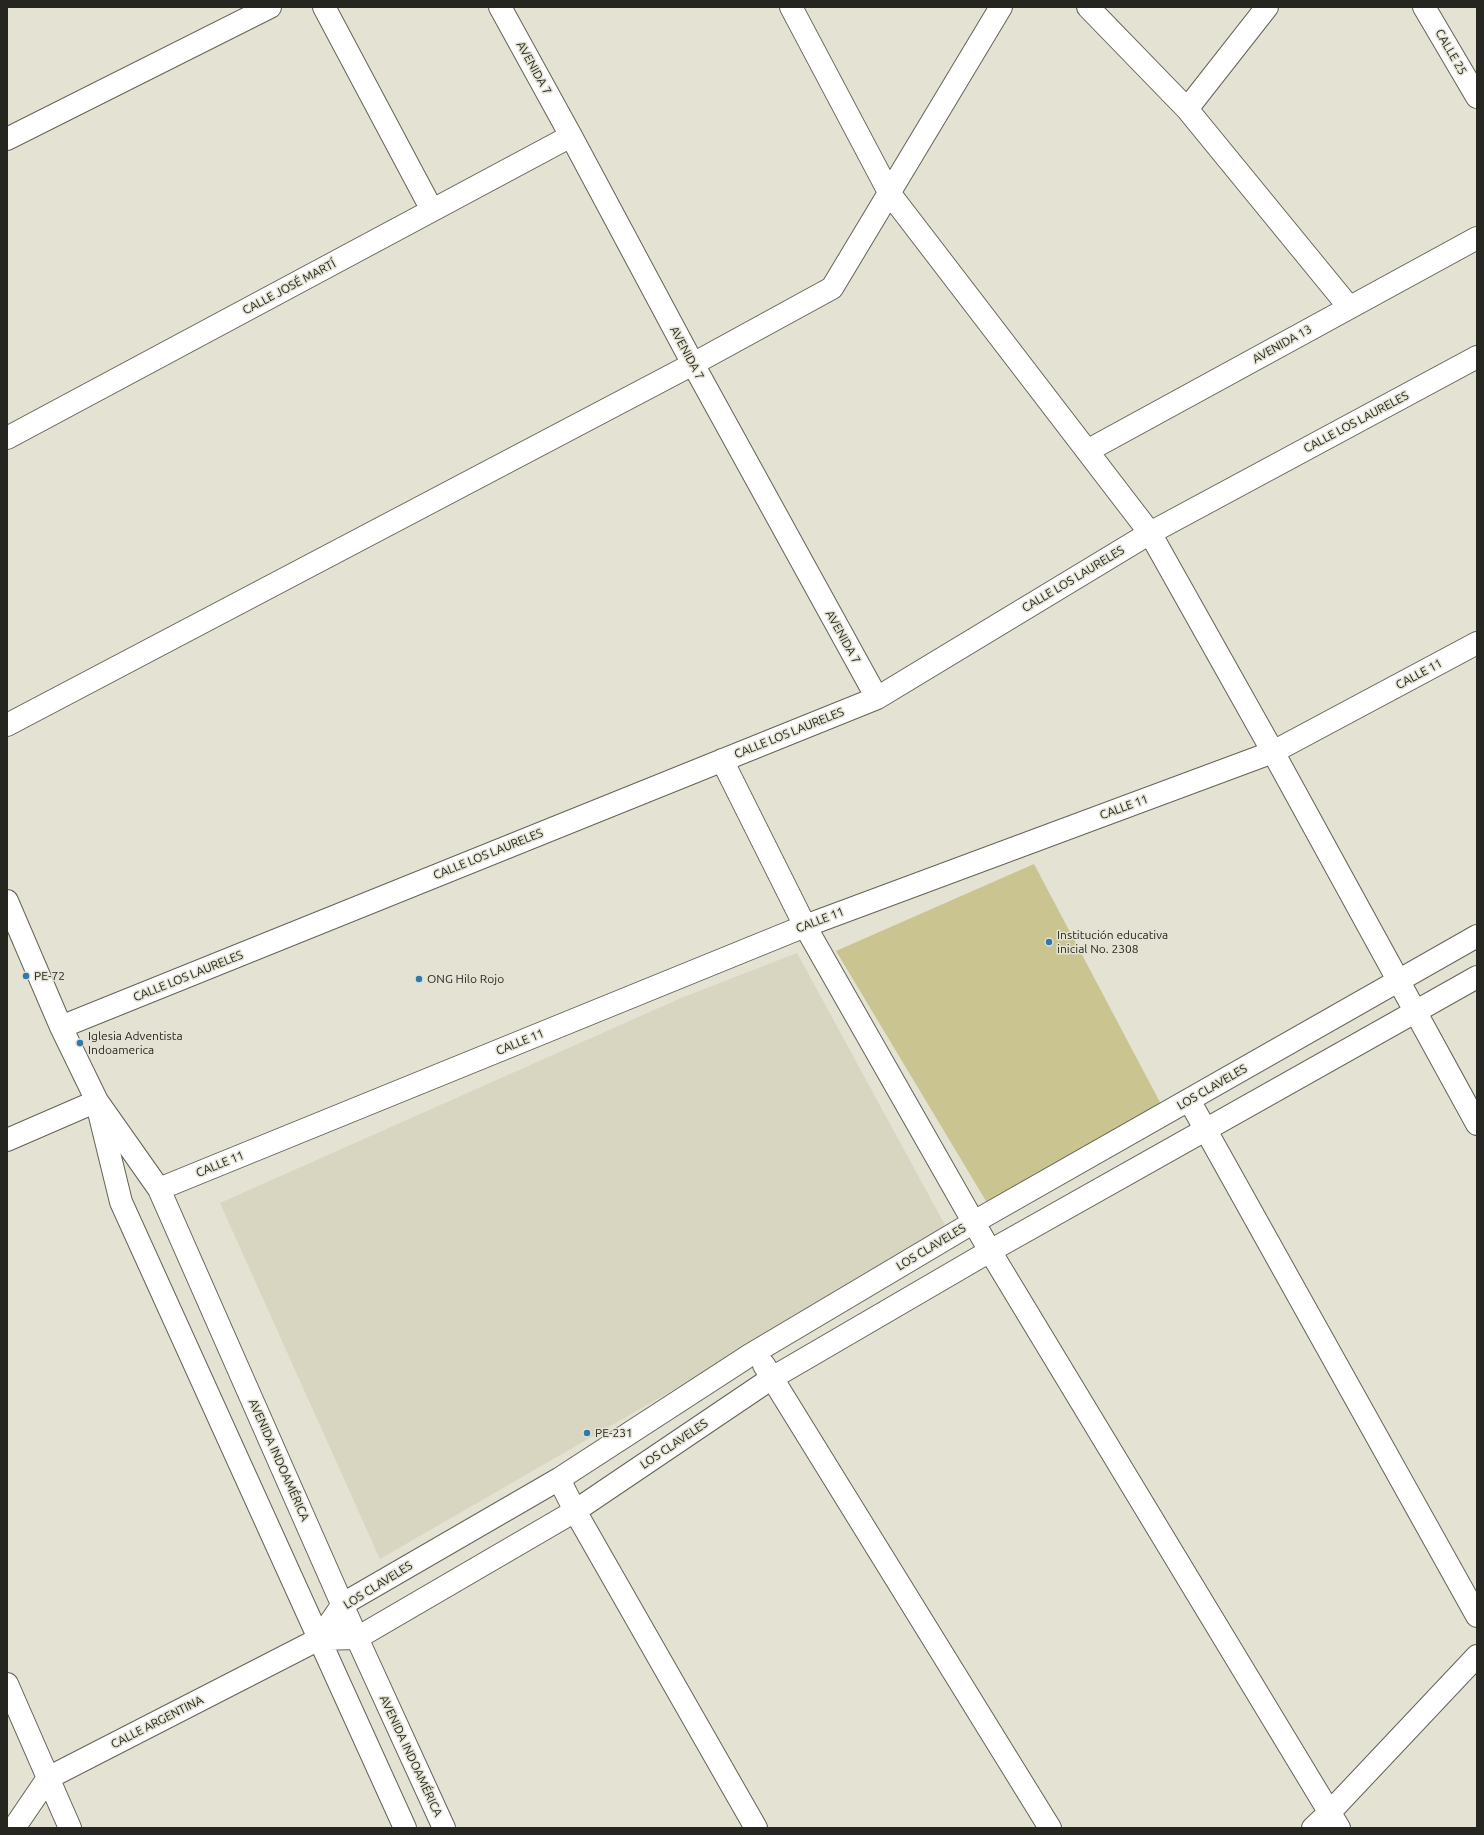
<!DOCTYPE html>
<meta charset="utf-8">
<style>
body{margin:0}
#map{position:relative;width:1484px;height:1835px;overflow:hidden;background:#e3e2d3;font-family:Ubuntu,sans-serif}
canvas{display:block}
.frame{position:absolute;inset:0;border:8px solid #262620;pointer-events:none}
</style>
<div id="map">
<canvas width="1484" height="1835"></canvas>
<div class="frame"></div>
</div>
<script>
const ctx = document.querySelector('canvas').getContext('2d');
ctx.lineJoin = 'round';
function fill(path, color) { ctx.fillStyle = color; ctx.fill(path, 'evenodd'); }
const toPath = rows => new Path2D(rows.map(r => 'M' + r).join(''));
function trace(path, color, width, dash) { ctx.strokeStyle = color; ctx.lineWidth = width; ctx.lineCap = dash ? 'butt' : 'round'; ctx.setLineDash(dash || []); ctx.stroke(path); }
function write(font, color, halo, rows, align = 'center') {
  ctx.font = font + ' Ubuntu,sans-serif'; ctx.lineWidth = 3; ctx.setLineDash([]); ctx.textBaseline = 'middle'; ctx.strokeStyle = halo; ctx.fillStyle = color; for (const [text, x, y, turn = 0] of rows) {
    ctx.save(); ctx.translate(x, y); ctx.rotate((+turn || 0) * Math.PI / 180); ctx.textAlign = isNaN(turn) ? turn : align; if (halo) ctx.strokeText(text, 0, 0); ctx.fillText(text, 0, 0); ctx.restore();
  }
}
fill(toPath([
 [797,953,951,1236,704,1372,380,1559,220,1203,681,998]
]), '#d8d6c0');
fill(toPath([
 [1034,864,1163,1108,989,1206,836,951]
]), '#cac490');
const minor = toPath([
 [324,7,432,210],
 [500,7,571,136,693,364,877,698],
 [791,7,890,194,1150,533,1273,752,1477,1124],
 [1088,7,1187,109,1349,307],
 [1424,7,1477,97],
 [1187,109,1267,7],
 [7,139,270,7],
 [7,438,571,136],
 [1087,451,1477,238],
 [7,725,693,364,832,288,1001,7],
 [722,760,805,926,990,1251,1339,1828],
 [7,901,61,1027,97,1101,159,1189,357,1638,444,1828],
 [61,1027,877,698,1150,533,1477,357],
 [1189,1100,1477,1616],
 [99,1112,121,1202,405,1828],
 [7,1140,97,1101],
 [159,1189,805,926,1273,752,1477,643],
 [764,1365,1050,1828],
 [559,1479,575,1511,756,1828],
 [319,1639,343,1604,559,1479,750,1355,974,1222,1477,936],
 [7,1684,70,1828],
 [14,1828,48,1778,319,1639,357,1638,575,1511,772,1378,990,1251,1477,977],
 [1313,1828,1329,1813,1477,1656]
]);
trace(minor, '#646357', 24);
trace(minor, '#fff', 22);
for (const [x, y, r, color] of [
 [1049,942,4,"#2f7aad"],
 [26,976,4,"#2f7aad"],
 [419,979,4,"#2f7aad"],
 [80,1043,4,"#2f7aad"],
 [587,1433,4,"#2f7aad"]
]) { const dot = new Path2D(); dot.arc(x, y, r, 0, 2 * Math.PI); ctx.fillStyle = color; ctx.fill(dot); trace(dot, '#e3e2d3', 1.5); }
write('12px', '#262620', '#e3e2d3', [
 ["CALLE 25",1451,52,60],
 ["AVENIDA 7",534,68,61],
 ["CALLE JOSÉ MARTÍ",289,287,-28],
 ["AVENIDA 13",1282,344,-29],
 ["AVENIDA 7",687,353,62],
 ["CALLE LOS LAURELES",1356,422,-28],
 ["CALLE LOS LAURELES",1073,579,-31],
 ["AVENIDA 7",843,637,61],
 ["CALLE 11",1419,674,-28],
 ["CALLE LOS LAURELES",789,733,-22],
 ["CALLE 11",1124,807,-20],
 ["CALLE LOS LAURELES",488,854,-22],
 ["CALLE 11",820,920,-21],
 ["CALLE LOS LAURELES",188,976,-22],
 ["CALLE 11",520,1042,-22],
 ["LOS CLAVELES",1212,1087,-30],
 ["CALLE 11",220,1164,-22],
 ["LOS CLAVELES",931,1247,-31],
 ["LOS CLAVELES",674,1444,-34],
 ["AVENIDA INDOAMÉRICA",279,1460,66],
 ["LOS CLAVELES",378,1585,-32],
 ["CALLE ARGENTINA",157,1722,-27],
 ["AVENIDA INDOAMÉRICA",411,1756,65]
]);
write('12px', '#262620', '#e3e2d3', [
 ["Institución educativa",1057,935],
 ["inicial No. 2308",1057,949],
 ["PE-72",34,976],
 ["ONG Hilo Rojo",427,979],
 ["Iglesia Adventista",88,1036],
 ["Indoamerica",88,1050],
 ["PE-231",595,1433]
], 'left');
</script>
